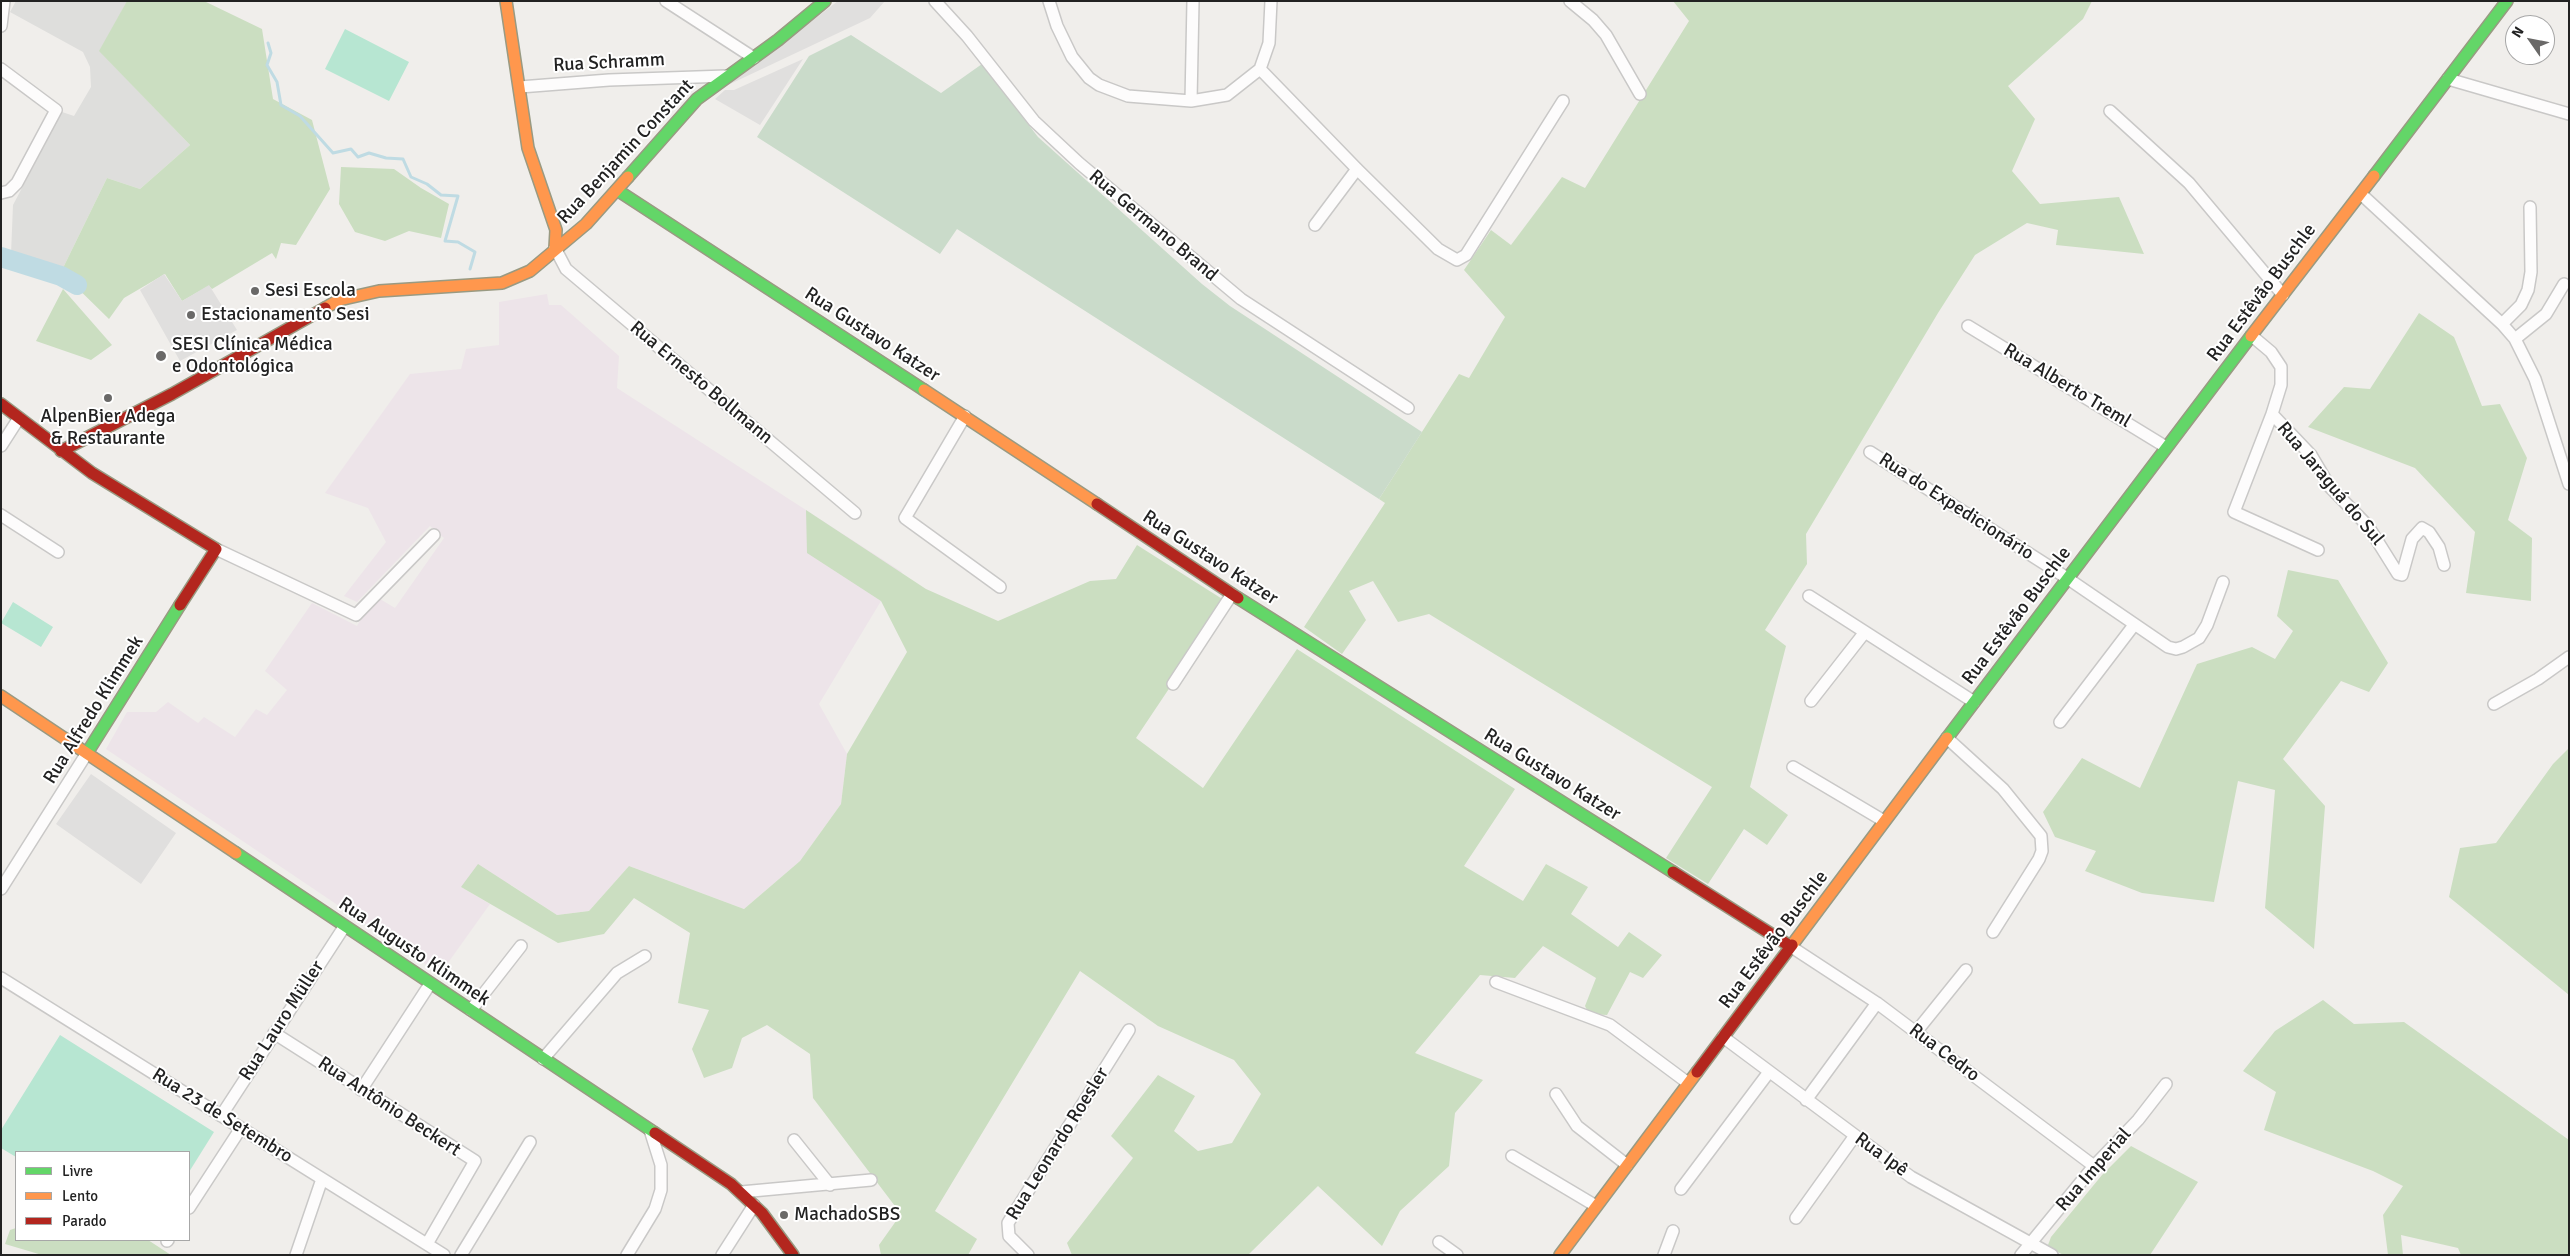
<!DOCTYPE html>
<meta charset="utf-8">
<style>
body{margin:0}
#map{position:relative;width:2570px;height:1256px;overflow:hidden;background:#f0eeeb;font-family:Signika,sans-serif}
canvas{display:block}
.frame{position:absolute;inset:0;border:2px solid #222;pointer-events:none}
.legend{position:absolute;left:15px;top:1151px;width:175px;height:90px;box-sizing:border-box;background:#fff;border:1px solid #a7a7a7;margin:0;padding:6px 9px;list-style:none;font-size:15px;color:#222}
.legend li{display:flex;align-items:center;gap:10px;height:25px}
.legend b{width:25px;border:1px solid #a7a7a7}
.north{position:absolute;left:2505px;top:15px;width:50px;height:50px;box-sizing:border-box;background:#fff;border:1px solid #a7a7a7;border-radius:50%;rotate:303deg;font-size:14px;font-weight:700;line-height:20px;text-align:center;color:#222}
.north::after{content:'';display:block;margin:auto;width:18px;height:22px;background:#6a6968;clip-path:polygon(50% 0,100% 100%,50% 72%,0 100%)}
</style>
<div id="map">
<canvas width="2570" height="1256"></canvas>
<div class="frame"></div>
<ul class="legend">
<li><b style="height:6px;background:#63d668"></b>Livre</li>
<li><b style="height:6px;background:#ff974d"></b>Lento</li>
<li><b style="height:6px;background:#b3261e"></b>Parado</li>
</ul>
<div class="north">N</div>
</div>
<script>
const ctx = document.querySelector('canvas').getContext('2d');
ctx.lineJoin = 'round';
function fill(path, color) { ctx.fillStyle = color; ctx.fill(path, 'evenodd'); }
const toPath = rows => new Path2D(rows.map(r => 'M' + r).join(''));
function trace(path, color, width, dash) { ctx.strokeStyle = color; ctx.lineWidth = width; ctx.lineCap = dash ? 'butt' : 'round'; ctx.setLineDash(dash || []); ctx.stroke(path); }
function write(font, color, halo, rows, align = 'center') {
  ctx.font = font + ' Signika,sans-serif'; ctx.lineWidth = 4; ctx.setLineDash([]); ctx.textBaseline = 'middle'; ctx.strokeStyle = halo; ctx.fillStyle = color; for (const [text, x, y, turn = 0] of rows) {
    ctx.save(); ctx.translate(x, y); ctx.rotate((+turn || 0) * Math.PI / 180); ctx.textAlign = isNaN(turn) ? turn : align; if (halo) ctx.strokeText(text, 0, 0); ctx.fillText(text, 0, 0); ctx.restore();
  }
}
fill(toPath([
 [547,294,549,305,561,305,619,356,617,388,902,572,881,601,819,704,847,754,841,804,800,861,744,909,629,866,589,911,557,915,511,885,461,887,490,904,440,974,106,749,127,712,156,712,168,702,198,723,204,717,235,737,256,709,267,715,287,690,265,671,312,603,357,626,375,596,395,608,444,538,430,526,357,602,344,596,386,542,368,508,325,493,410,374,461,369,466,349,499,345,499,302]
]), '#ede4e9');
fill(toPath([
 [16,1,127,2,100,51,190,145,140,189,107,178,61,272,11,254,13,205,62,112,74,116,91,87,90,67,83,52,10,12]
]), '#dededc');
fill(toPath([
 [127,1,204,1,262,29,273,99,312,120,330,189,296,245,281,243,276,259,272,253,212,289,209,286,182,301,165,274,124,298,109,319,61,272,107,178,140,189,190,145,99,51],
 [1673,1,2092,1,2083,19,2008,86,2035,119,2012,171,2040,204,2119,197,2144,254,2056,245,2058,230,2027,223,1975,255,1938,313,1806,534,1807,564,1765,630,1786,646,1750,787,1788,815,1767,845,1744,829,1708,884,1666,858,1712,787,1429,614,1398,622,1373,581,1349,591,1366,620,1342,654,1304,627,1385,503,1379,499,1459,374,1469,378,1505,317,1464,270,1491,230,1511,245,1562,177,1585,188,1689,21],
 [341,167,394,169,421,188,449,204,441,238,409,231,385,241,355,232,339,204],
 [63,289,112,345,91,360,36,341],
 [2419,313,2454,337,2482,406,2500,404,2527,458,2508,520,2532,538,2531,601,2466,593,2475,532,2415,468,2308,427,2344,387,2370,389],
 [806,510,926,589,998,621,1090,581,1116,579,1137,545,1227,602,1136,738,1203,788,1297,649,1515,789,1464,866,1523,901,1546,864,1588,887,1571,914,1618,947,1629,932,1662,955,1643,978,1630,972,1607,1015,1589,1014,1585,1006,1596,978,1543,946,1515,978,1480,975,1415,1053,1483,1080,1455,1113,1449,1166,1400,1211,1382,1246,1318,1186,1248,1255,1072,1255,1067,1243,1133,1158,1111,1136,1158,1075,1195,1096,1174,1131,1198,1151,1232,1143,1261,1094,1234,1060,1158,1026,1080,971,935,1211,977,1239,968,1255,881,1255,879,1245,901,1214,813,1098,810,1054,767,1025,742,1038,732,1068,704,1078,692,1049,709,1010,678,1003,690,933,634,898,604,934,558,943,461,887,478,864,557,915,589,911,629,866,744,909,800,861,841,804,847,754,907,652,881,601,807,553],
 [2288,570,2338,580,2388,663,2369,692,2341,681,2283,759,2325,806,2314,949,2265,908,2275,790,2238,781,2214,902,2142,893,2085,871,2096,851,2055,837,2043,812,2082,758,2140,788,2197,664,2252,647,2275,659,2293,631,2277,616],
 [2569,748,2569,995,2449,897,2460,848,2496,843,2553,764],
 [2323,1000,2354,1024,2404,1022,2569,1140,2569,1255,2461,1255,2458,1248,2401,1235,2403,1255,2388,1255,2383,1215,2403,1186,2373,1171,2264,1130,2276,1092,2243,1071,2275,1031],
 [2131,1146,2198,1182,2150,1255,2064,1255,2053,1250,2048,1245,2051,1237,2102,1175],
 [16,1228,16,1240,148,1240,171,1255,42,1255,5,1244,10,1230]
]), '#cbdec1');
fill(toPath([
 [851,35,941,93,982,64,1038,137,1202,284,1230,306,1422,432,1379,499,957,229,940,254,757,137,809,56]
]), '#cadbca');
fill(toPath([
 [345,29,409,62,389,101,325,69],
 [13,602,53,627,41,647,1,623],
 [60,1035,214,1132,189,1172,189,1152,16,1152,16,1157,1,1148,1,1130]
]), '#b7e6d2');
fill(toPath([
 [838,1,885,1,870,18,728,85],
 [803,59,760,125,715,99,725,90,734,90],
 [164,274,182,301,209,285,237,330,180,361,140,290],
 [91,774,176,833,141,884,56,824]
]), '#e0dfde');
trace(toPath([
 [268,43,271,53,267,65,277,82,281,105,300,116,333,153,351,149,358,157,369,153,386,158,403,159,411,177,427,184,441,195,458,196,445,241,458,242,475,252,470,269]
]), '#bfdbe3', 3);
trace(toPath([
 [1,257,61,276,77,285]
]), '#bfdbe3', 20);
const street = toPath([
 [666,1,754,58],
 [935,1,967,36,1034,121,1079,163,1241,299,1408,408],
 [1049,1,1057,26,1072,57,1089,78,1099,85,1128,96,1191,101,1227,95,1260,69,1269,43,1271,1],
 [1570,1,1593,20,1606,35,1640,94],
 [1,26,4,1],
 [1,69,56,110,17,183,9,191,1,193],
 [1260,69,1357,169,1438,249,1457,260,1466,255,1563,101],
 [2448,79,2569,114],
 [520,87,609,80,726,76],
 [1191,101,1193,1],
 [2110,111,2189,183,2283,295],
 [2361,194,2502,324,2515,339,2535,379,2569,484],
 [1315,225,1357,169],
 [555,248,566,269,855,513],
 [2502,324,2521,305,2528,290,2531,272,2530,207],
 [1968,326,2166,447],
 [2252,336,2271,352,2281,367,2281,385,2272,414,2311,455,2330,487,2368,526,2398,574,2402,575,2412,539,2422,528,2429,532,2439,547,2444,565],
 [2515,339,2546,314,2564,284],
 [2272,414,2234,512,2318,550],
 [965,416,905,518,1000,587],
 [1,446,19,418],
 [1870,452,2067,578,2168,647,2176,649,2183,647,2199,638,2207,625,2223,582],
 [1,515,58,552],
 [216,549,356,615,434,535],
 [1809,596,1974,702],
 [1173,684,1232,594],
 [1811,701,1865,632],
 [2494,704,2538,679,2569,657],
 [2060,722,2134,625],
 [1947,738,2003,789,2041,836,2042,851,2039,859,1993,932],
 [1793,767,1884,821],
 [1,889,87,753],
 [1790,946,1877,1003,2094,1166],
 [1,978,444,1255],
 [1496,982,1610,1025,1688,1083],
 [471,1010,521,946],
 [1916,1032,1966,970],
 [274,1033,475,1161,427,1244],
 [1723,1037,1911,1177,2052,1255],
 [543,1059,617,973,645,956],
 [361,1090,430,984],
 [1556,1094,1577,1126,1627,1165],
 [1806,1100,1877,1003],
 [221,1116,344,927],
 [794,1140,830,1185],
 [1512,1156,1596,1206],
 [1681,1189,1769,1072],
 [741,1192,871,1180],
 [189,1208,241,1128],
 [1796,1218,1854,1137],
 [167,1241,168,1240],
 [1439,1242,1457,1255],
 [296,1255,322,1179],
 [461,1255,530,1142],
 [627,1255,655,1209,661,1190,661,1165,650,1130],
 [722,1255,754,1205],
 [1028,1255,1009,1236,1008,1223,1129,1030],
 [1664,1255,1673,1231],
 [2021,1255,2094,1166,2138,1120,2166,1084]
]);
const fast = toPath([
 [2374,176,2507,1],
 [628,177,697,99,778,40,825,1],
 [617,190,924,390],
 [1238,598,1673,872],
 [1947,738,2251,336],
 [87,753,180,605],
 [236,853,655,1133]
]);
const slow = toPath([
 [506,1,528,148,556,230,555,248],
 [325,308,339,300,379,291,502,283,530,271,586,224,628,177],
 [2251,336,2374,176],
 [924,390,1097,504],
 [1,696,236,853],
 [1792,945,1947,738],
 [1560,1255,1697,1072]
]);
const jam = toPath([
 [1,404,92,473,216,549,180,605],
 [61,451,172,394,325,308],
 [1097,504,1238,598],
 [1673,872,1790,946],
 [1697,1072,1792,945],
 [655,1133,731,1184,762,1213,793,1255]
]);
trace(street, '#c9c8c7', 14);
trace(fast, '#999a82', 14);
trace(slow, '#999a82', 14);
trace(jam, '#999a82', 14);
trace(street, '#fdfcfc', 11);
trace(fast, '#63d668', 11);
trace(slow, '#ff974d', 11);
trace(jam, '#b3261e', 11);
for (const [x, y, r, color] of [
 [255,291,5,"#6a6968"],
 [191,315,5,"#6a6968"],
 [161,356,6,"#6a6968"],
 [108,398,5,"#6a6968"],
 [784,1215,5,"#6a6968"]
]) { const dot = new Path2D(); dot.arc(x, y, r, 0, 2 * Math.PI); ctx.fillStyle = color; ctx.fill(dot); trace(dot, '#fff', 2); }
write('19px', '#222', '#fff', [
 ["Rua Schramm",609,63,-3],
 ["Rua Benjamin Constant",626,152,-47],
 ["Rua Germano Brand",1153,226,40],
 ["Rua Estêvão Buschle",2262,293,-53],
 ["Rua Gustavo Katzer",872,335,33],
 ["Rua Ernesto Bollmann",701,383,40],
 ["Rua Alberto Treml",2067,386,31],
 ["Rua Jaraguá do Sul",2330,484,50],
 ["Rua do Expedicionário",1956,507,33],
 ["Rua Gustavo Katzer",1210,558,33],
 ["Rua Estêvão Buschle",2017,616,-53],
 ["Rua Alfredo Klimmek",94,710,-58],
 ["Rua Gustavo Katzer",1552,775,32],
 ["Rua Estêvão Buschle",1774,940,-53],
 ["Rua Augusto Klimmek",414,952,34],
 ["Rua Lauro Müller",282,1021,-57],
 ["Rua Cedro",1944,1053,37],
 ["Rua Antônio Beckert",389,1107,33],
 ["Rua 23 de Setembro",222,1116,32],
 ["Rua Leonardo Roesler",1058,1144,-58],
 ["Rua Ipê",1881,1155,36],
 ["Rua Imperial",2094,1170,-49]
]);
write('19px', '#222', '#fff', [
 ["Sesi Escola",265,291],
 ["Estacionamento Sesi",201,315],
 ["SESI Clínica Médica",172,345],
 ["e Odontológica",172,367],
 ["AlpenBier Adega",108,417,"center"],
 ["& Restaurante",108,439,"center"],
 ["MachadoSBS",794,1215]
], 'left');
</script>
